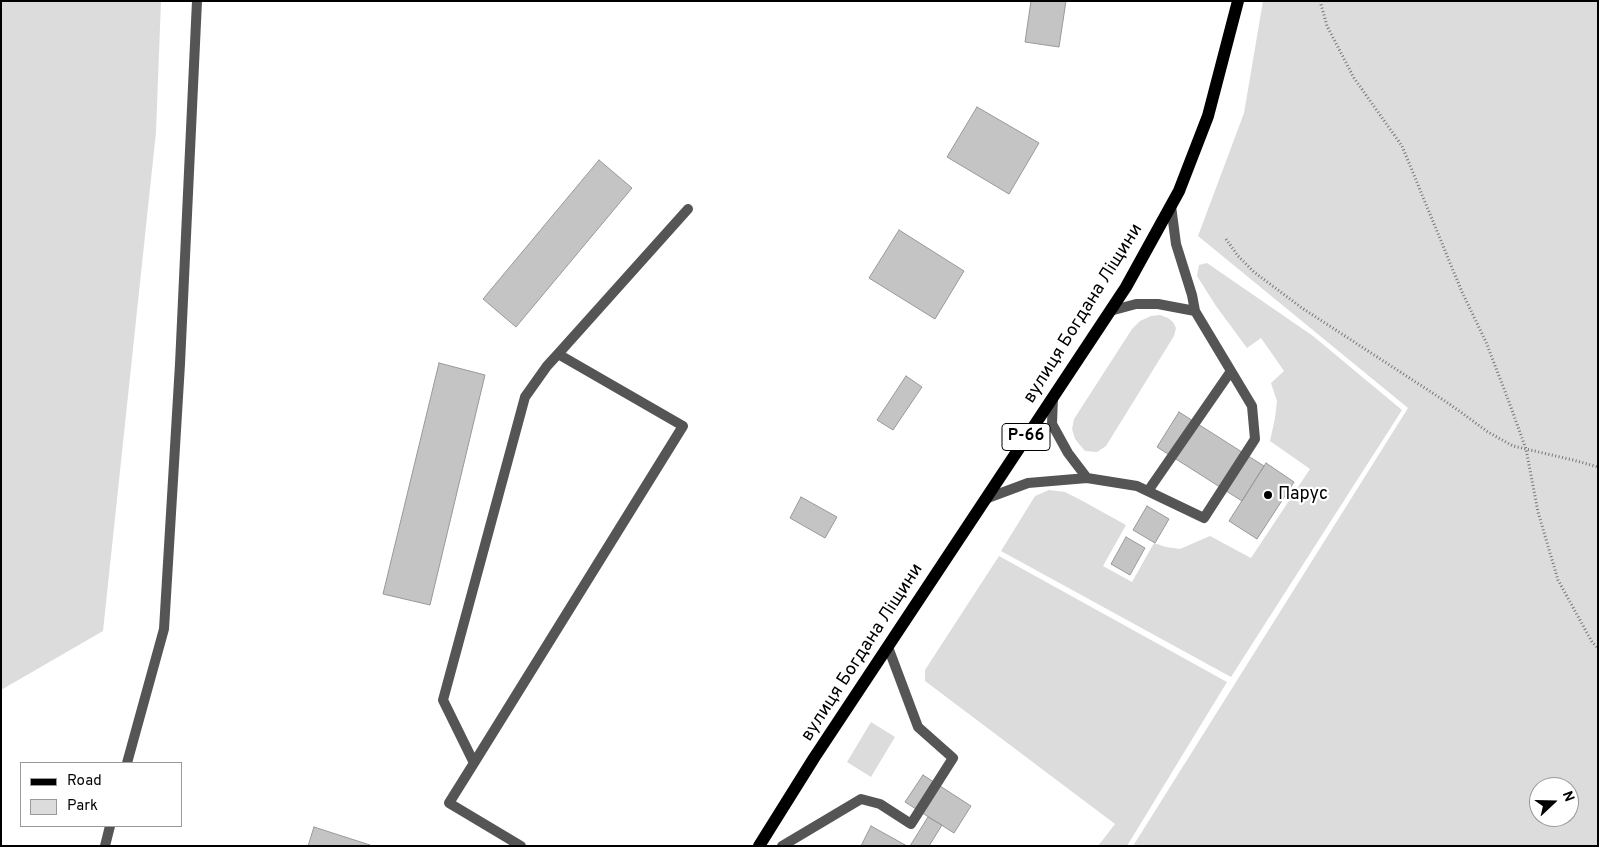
<!DOCTYPE html>
<meta charset="utf-8">
<style>
body{margin:0}
#map{position:relative;width:1599px;height:847px;overflow:hidden;background:#fff;font-family:Overpass,sans-serif}
canvas{display:block}
.frame{position:absolute;inset:0;border:2px solid #000;pointer-events:none}
.legend{position:absolute;left:20px;top:762px;width:162px;height:65px;box-sizing:border-box;background:#fff;border:1px solid #999;margin:0;padding:6px 9px;list-style:none;font-size:15px;color:#000}
.legend li{display:flex;align-items:center;gap:10px;height:25px}
.legend b{width:25px;border:1px solid #999}
.north{position:absolute;left:1529px;top:777px;width:50px;height:50px;box-sizing:border-box;background:#fff;border:1px solid #999;border-radius:50%;rotate:69deg;font-size:14px;font-weight:700;line-height:20px;text-align:center;color:#000}
.north::after{content:'';display:block;margin:auto;width:18px;height:22px;background:#000;clip-path:polygon(50% 0,100% 100%,50% 72%,0 100%)}
</style>
<div id="map">
<canvas width="1599" height="847"></canvas>
<div class="frame"></div>
<ul class="legend">
<li><b style="height:6px;background:#000"></b>Road</li>
<li><b style="height:14px;background:#dcdcdc"></b>Park</li>
</ul>
<div class="north">N</div>
</div>
<script>
const ctx = document.querySelector('canvas').getContext('2d');
ctx.lineJoin = 'round';
function fill(path, color) { ctx.fillStyle = color; ctx.fill(path, 'evenodd'); }
const toPath = rows => new Path2D(rows.map(r => 'M' + r).join(''));
function trace(path, color, width, dash) { ctx.strokeStyle = color; ctx.lineWidth = width; ctx.lineCap = dash ? 'butt' : 'round'; ctx.setLineDash(dash || []); ctx.stroke(path); }
function write(font, color, halo, rows, align = 'center') {
  ctx.font = font + ' Overpass,sans-serif'; ctx.lineWidth = 4.5; ctx.setLineDash([]); ctx.textBaseline = 'middle'; ctx.strokeStyle = halo; ctx.fillStyle = color; for (const [text, x, y, turn = 0] of rows) {
    ctx.save(); ctx.translate(x, y); ctx.rotate((+turn || 0) * Math.PI / 180); ctx.textAlign = isNaN(turn) ? turn : align; if (halo) ctx.strokeText(text, 0, 0); ctx.fillText(text, 0, 0); ctx.restore();
  }
}
fill(toPath([
 [1,1,161,1,156,132,103,631,1,690],
 [1263,1,1598,1,1598,846,1133,846,1408,408,1198,236,1244,113],
 [1539,787,1569,787,1569,817,1539,817],
 [1207,263,1313,336,1402,410,1231,677,1001,551,1035,496,1049,490,1065,492,1079,499,1126,525,1103,566,1132,582,1154,543,1166,547,1180,549,1210,536,1251,558,1310,469,1270,441,1275,418,1277,401,1271,383,1284,371,1261,338,1247,348,1216,306,1197,276,1199,265],
 [1160,315,1168,318,1173,322,1176,328,1174,336,1106,446,1097,452,1085,451,1075,439,1072,429,1074,419,1132,329,1140,321,1151,316],
 [999,556,1227,682,1127,846,1098,846,1115,824,925,681,925,670],
 [871,722,895,737,871,777,847,762]
]), '#dcdcdc');
const building = toPath([
 [1031,1,1066,1,1059,47,1025,42,1031,1],
 [977,107,1039,143,1009,194,947,157,977,107],
 [599,160,632,188,516,327,483,299,599,160],
 [899,230,964,271,935,319,869,278,899,230],
 [439,363,485,375,430,605,383,594,439,363],
 [906,376,922,387,893,430,877,420,906,376],
 [1179,412,1264,466,1242,501,1157,447,1179,412],
 [1266,463,1294,482,1257,539,1229,521,1266,463],
 [801,497,837,517,825,538,790,518,801,497],
 [1147,506,1169,519,1155,543,1133,530,1147,506],
 [1126,537,1145,548,1130,575,1111,564,1126,537],
 [923,775,971,806,954,833,905,802,923,775],
 [928,817,942,825,929,846,910,846,928,817],
 [871,826,907,846,861,846,871,826],
 [314,827,370,845,370,846,308,846,314,827]
]);
fill(building, '#c4c4c4');
trace(building, '#999', 1);
trace(toPath([
 [1320,1,1327,26,1354,78,1402,146,1462,292,1486,342,1509,402,1526,449,1538,512,1558,580,1592,642,1598,648],
 [1226,239,1238,256,1254,272,1302,308,1451,405,1488,432,1513,446,1573,460,1598,467]
]), '#777', 3, [1, 2.5]);
trace(toPath([
 [1110,311,1136,304,1158,304,1195,311],
 [558,354,683,426,474,763,443,700,525,397,547,366,558,354,688,209],
 [1053,397,1052,424,1068,453,1087,478],
 [1148,491,1231,371],
 [985,499,1028,483,1087,478,1137,486,1204,518,1255,439,1252,406,1195,311,1192,295,1176,244,1171,206],
 [127,763,164,629,180,364,197,1],
 [474,763,449,803,521,846],
 [105,846,110,826],
 [782,846,861,799,880,804,911,824,953,758,918,727,888,647]
]), '#555', 10);
trace(toPath([
 [759,846,814,758,1126,287,1179,191,1208,116,1238,1]
]), '#000', 12);
for (const [x, y, r, color] of [
 [1268,495,5,"#000"]
]) { const dot = new Path2D(); dot.arc(x, y, r, 0, 2 * Math.PI); ctx.fillStyle = color; ctx.fill(dot); trace(dot, '#fff', 2); }
for (const [x, y, w] of [
 [1026,437,48]
]) { const box = new Path2D(); box.roundRect(x - w / 2, y - 13.5, w, 27, 4); ctx.fillStyle = '#fff'; ctx.fill(box); trace(box, '#000', 1); }
write('bold 16px', '#000', null, [
 ["Р-66",1026,437]
]);
write('18px', '#000', '#fff', [
 ["вулиця Богдана Ліщини",1084,314,-58],
 ["вулиця Богдана Ліщини",863,653,-57]
]);
write('18px', '#000', '#fff', [
 ["Парус",1278,495]
], 'left');
</script>
